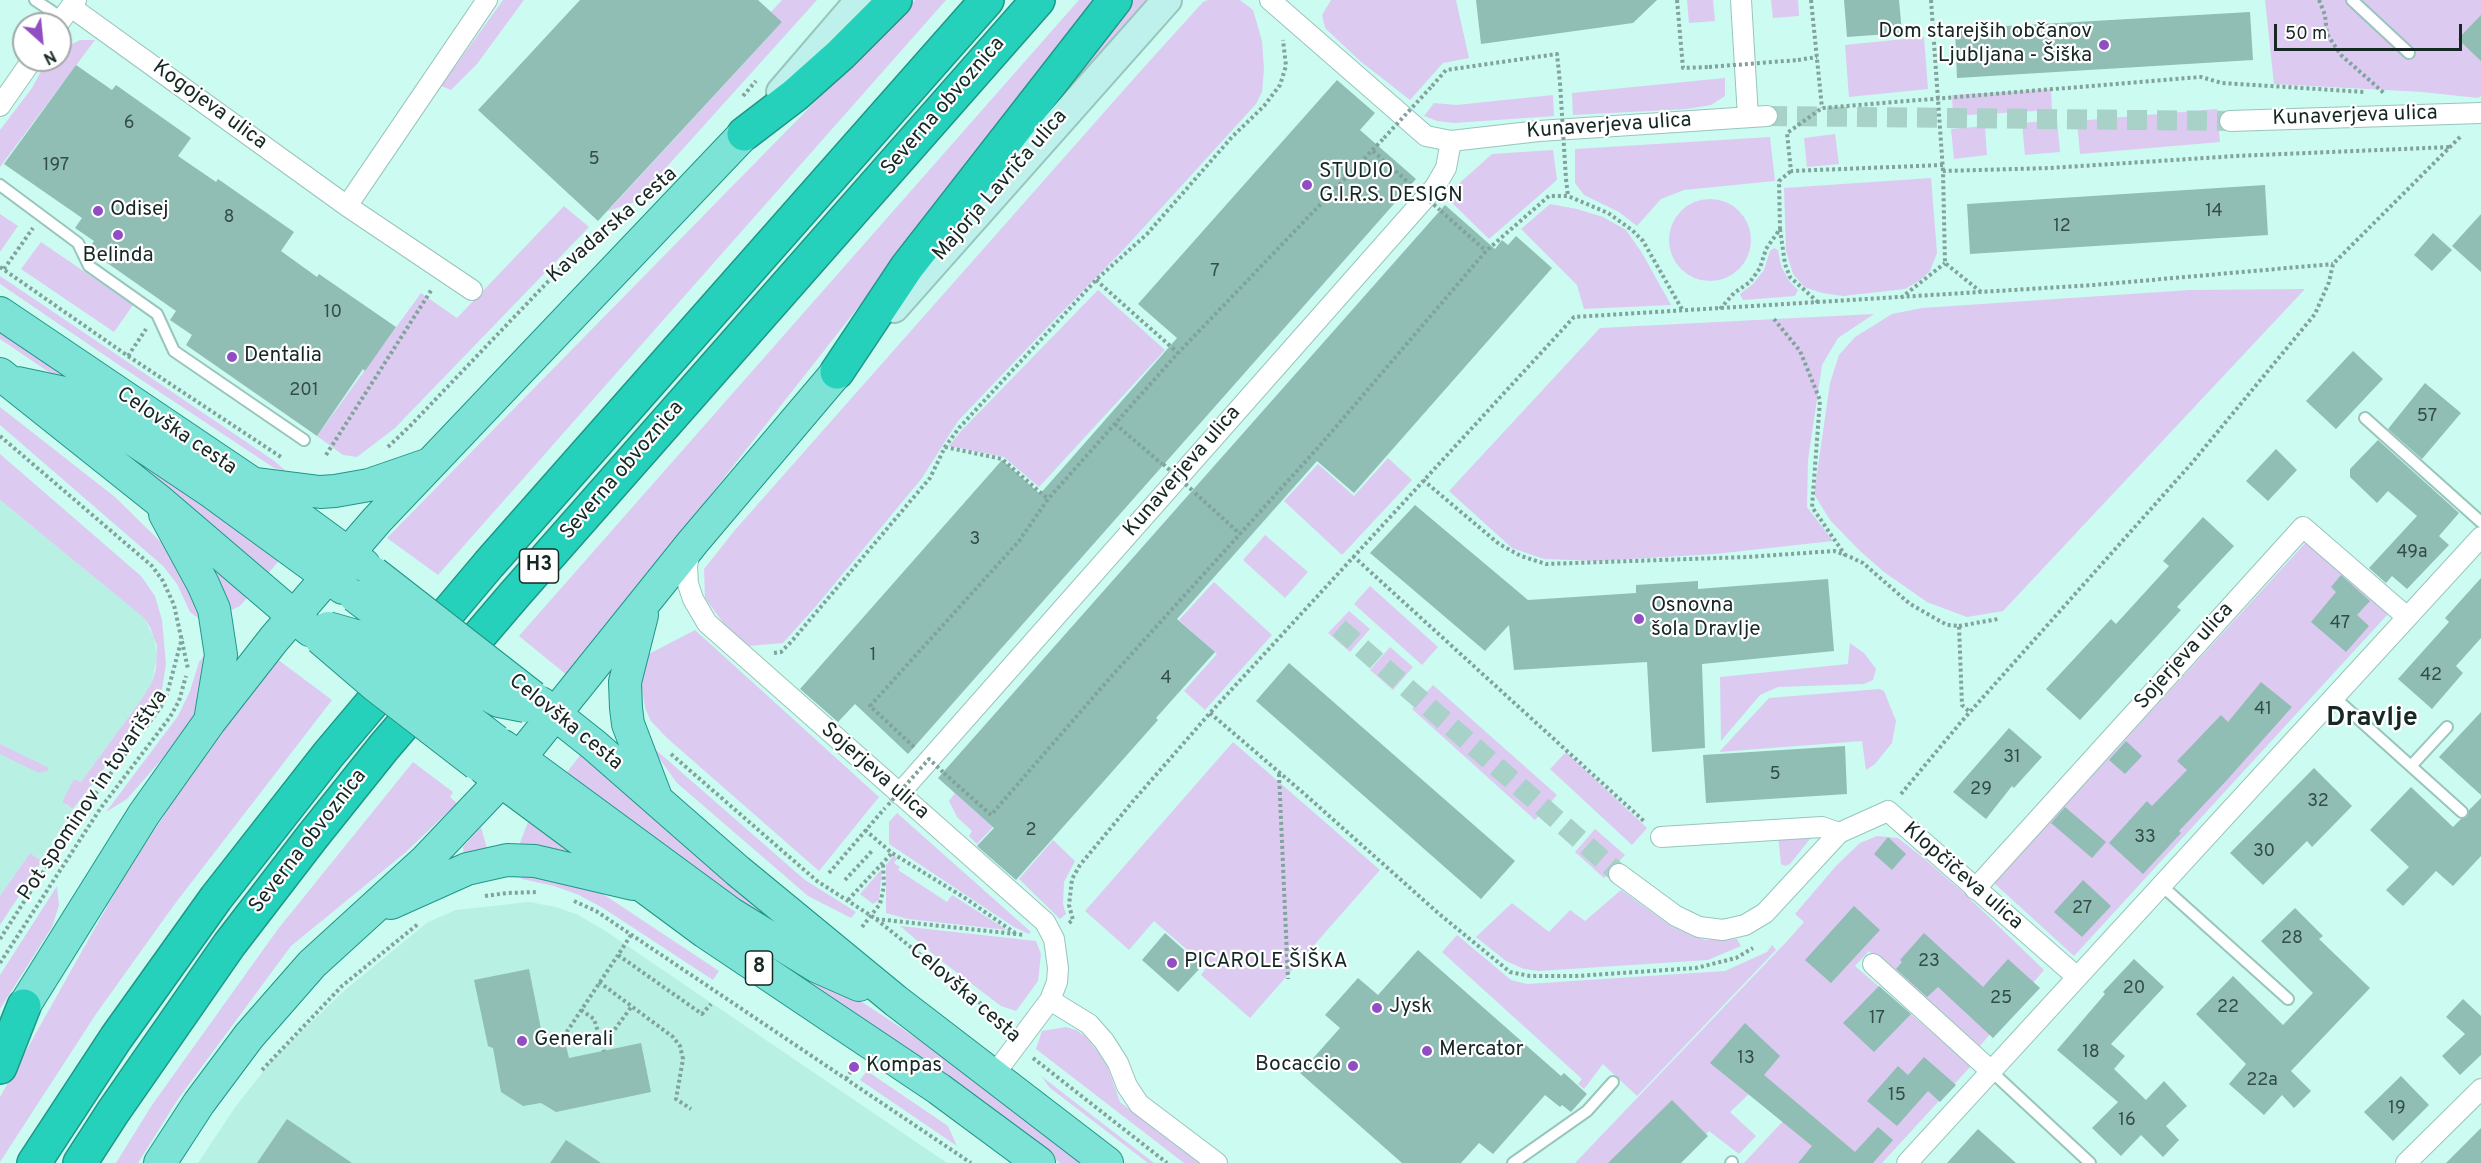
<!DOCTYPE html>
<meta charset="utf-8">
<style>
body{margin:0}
#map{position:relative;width:2481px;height:1163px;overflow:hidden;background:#ccfbf1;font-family:Overpass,sans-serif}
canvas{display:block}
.north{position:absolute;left:12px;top:12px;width:60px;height:60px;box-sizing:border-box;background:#fff;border:2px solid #a2a9a7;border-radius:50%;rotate:153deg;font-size:16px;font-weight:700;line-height:24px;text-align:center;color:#162824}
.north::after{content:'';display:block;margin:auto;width:21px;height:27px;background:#914ec3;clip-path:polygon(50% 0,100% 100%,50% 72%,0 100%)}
.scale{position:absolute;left:2274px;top:24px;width:188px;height:27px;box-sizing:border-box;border:3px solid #162824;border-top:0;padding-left:8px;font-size:18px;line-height:21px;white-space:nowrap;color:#162824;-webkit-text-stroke:4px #fff;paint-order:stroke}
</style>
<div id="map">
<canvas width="2481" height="1163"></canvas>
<div class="north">N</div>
<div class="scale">50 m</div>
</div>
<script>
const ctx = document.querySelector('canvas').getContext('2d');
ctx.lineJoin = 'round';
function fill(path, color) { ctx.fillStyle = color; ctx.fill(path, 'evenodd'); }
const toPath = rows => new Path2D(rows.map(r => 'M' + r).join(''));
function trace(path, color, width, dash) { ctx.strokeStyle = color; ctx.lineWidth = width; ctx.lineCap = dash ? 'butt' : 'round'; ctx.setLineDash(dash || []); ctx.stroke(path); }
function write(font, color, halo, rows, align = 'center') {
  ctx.font = font + ' Overpass,sans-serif'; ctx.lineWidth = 4.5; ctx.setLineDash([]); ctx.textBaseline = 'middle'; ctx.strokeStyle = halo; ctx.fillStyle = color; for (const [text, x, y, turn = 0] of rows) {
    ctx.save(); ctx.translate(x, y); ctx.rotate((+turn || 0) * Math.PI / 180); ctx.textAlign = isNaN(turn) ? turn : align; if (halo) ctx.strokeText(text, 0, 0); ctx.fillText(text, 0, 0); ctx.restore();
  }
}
fill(toPath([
 [0,500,144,618,154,638,157,656,152,682,143,697,81,782,74,779,65,805,73,809,42,861,30,853,0,896],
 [529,902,556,907,576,914,604,930,947,1163,198,1163,236,1106,274,1058,345,990,428,922,456,910]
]), '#b8f0e4');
fill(toPath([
 [503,0,524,0,477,64,451,90,441,86],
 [782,0,817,0,635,202,608,211,782,22,771,12],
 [915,0,946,0,438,575,387,538],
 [1079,0,1100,0,568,676,519,636],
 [1131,0,1154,0,1018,153,1009,153],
 [1208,0,1240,0,1253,10,1262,41,1264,69,1262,92,1256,104,1124,249,1059,315,958,421,922,478,817,605,783,643,748,646,724,624,705,598,704,569,735,530,1137,75,1203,2],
 [1331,0,1456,0,1469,58,1443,63,1410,100,1360,61,1325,28,1322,15],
 [1687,0,1713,0,1715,21,1689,23],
 [1771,0,1798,0,1799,16,1773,18],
 [2265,0,2481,0,2481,96,2478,98,2422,92,2274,84],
 [1924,37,1928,89,1849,97,1845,45],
 [80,40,95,40,0,167,0,130,32,88,47,60,60,60,60,50],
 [1725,78,1725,96,1711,105,1687,109,1573,115,1572,93],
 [2051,89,2052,110,1953,116,1952,95],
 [1553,95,1554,116,1454,123,1437,121,1424,116,1434,103,1456,105],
 [2217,109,2220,142,2080,154,2077,121],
 [2057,120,2060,152,2025,155,2022,123],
 [1985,126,1987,155,1954,159,1951,129],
 [1835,134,1839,164,1807,167,1804,138],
 [1770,137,1775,181,1684,190,1661,199,1637,226,1619,212,1584,195,1575,183,1575,149],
 [1553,150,1557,180,1489,239,1445,196,1492,154],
 [1931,178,1937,253,1930,271,1919,281,1905,289,1843,296,1822,293,1804,287,1793,274,1786,251,1784,188],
 '1669 240a41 41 0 1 1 82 0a41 41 0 1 1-82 0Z',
 [1550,204,1577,209,1603,217,1626,230,1642,253,1671,305,1584,309,1577,285,1521,229],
 [564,206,589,227,395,428,357,457,343,455,317,436,421,293,457,318],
 [0,214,18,226,0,252],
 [41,242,133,305,114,332,21,269],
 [1774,248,1778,250,1781,266,1790,282,1798,290,1795,296,1743,300,1740,294,1753,284,1764,270,1770,251],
 [0,276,273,460,286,471,274,468,119,365,0,284],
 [2305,289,2003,611,1967,617,1927,602,1884,572,1859,550,1830,520,1814,494,1830,383,1839,355,1855,337,1892,314,1922,308,2190,290],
 [1098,290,1165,350,1039,487,1004,457,949,446,961,431],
 [1874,314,1838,338,1822,365,1808,460,1807,507,1833,541,1715,554,1597,561,1544,559,1512,548,1449,491,1600,328],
 [0,330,136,422,93,402,0,339],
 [0,407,115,497,181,562,202,621,190,612,177,584,163,566,0,425],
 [100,435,282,557,266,576],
 [0,454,141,576,155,596,162,620,166,664,162,689,155,703,73,809,62,802,74,779,81,782,143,697,152,682,156,669,157,646,150,627,144,618,0,500],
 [1388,458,1412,480,1342,555,1284,501,1318,464,1354,496],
 [1265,535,1308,572,1285,598,1243,560],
 [2308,540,2388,614,2074,956,1994,883],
 [215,570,247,598,240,606,228,612,210,573],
 [1214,582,1272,635,1205,710,1184,691,1217,654,1179,620],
 [1370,586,1438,647,1422,665,1354,604],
 [1349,611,1370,629,1350,652,1328,633],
 [695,630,879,797,819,871,667,738,651,721,645,708,641,682,647,655],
 [1850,643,1864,653,1876,669,1873,680,1864,684,1778,687,1760,695,1721,741,1720,677,1848,664],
 [1390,647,1413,667,1393,690,1370,670],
 [212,652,197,710,182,736,127,799,106,812,178,716,190,691,199,662,204,656],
 [277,659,332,700,174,905,96,1014,0,1162,0,1097,122,880,219,731],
 [1433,685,1557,795,1535,820,1412,709],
 [1879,689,1884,691,1896,721,1892,743,1875,764,1866,770,1862,741,1719,752,1769,698],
 [1233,742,1380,870,1250,1018,1201,975,1207,967,1154,921,1129,950,1085,911],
 [648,743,805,880,856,912,851,918,808,896,677,783],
 [0,744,49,768,47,771,39,773,0,754],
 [1566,752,1647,828,1632,845,1550,769],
 [582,753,781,924,778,927,728,897,564,776],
 [413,762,453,792,450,797,457,803,406,852,291,946,178,1099,138,1163,116,1163,152,1105,278,929],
 [547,793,942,1055,1085,1163,1060,1163,1019,1132,769,959],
 [955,793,993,827,977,844,969,836,972,831,957,817,949,801],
 [897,813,1031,932,1029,934,1014,927,889,844,889,822],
 [528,822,565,849,566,852,518,848],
 [481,827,488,852,464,857,463,847],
 [1595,829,1625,855,1604,878,1575,852],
 [1814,834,1790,864,1785,866,1781,864,1778,835],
 [1877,836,1898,838,1921,856,1964,893,2044,970,1980,1046,1869,951,1855,966,1971,1066,1882,1163,1744,1163,1797,1106,1765,1079,1730,1112,1756,1136,1739,1154,1709,1131,1679,1163,1575,1163,1789,939,1804,922,1795,914,1836,866,1860,843],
 [1053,840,1075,861,1064,882,1063,904,1066,914,1060,919,1019,879],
 [30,853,42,861,0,925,0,896],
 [894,855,897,859,894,863,900,867,898,870,947,902,952,895,1007,930,908,919,886,913,886,865],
 [882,869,879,900,873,904,860,894],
 [533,871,584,884,606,896,719,971,713,980,603,908,579,895,554,886,522,879,519,876],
 [57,886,59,905,52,927,0,1009,0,975],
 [1621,890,1671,926,1692,936,1705,940,1737,939,1741,946,1708,960,1539,971,1524,969,1506,961,1476,937,1512,903,1549,932,1570,910,1585,921],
 [900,926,1036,941,1041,954,1038,981,1016,1011,1001,1006,939,959],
 [1457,935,1511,980,1527,984,1725,971,1767,952,1772,945,1776,950,1637,1096,1603,1064,1584,1089,1578,1084,1582,1079,1442,952],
 [1066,1027,1076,1030,1085,1036,1098,1052,1108,1068,1120,1102,1199,1163,1184,1163,1036,1049,1042,1031],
 [867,1071,948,1126,957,1146,860,1080],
 [1041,1076,1154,1163,1148,1163,1050,1088]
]), '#ddcaf1');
fill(toPath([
 [580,0,758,0,782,22,598,221,478,110],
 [1476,0,1657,0,1633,23,1481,44],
 [1844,0,1899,0,1902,33,1847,37],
 [2250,12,2253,60,1957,78,1955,29],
 [2481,15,2481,61,2458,39],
 [76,65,112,90,116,85,191,138,178,156,216,182,218,179,294,232,281,251,317,277,319,274,396,327,365,371,363,369,317,436,186,345,192,335,170,320,176,311,90,251,89,248,94,241,75,228,82,218,4,164],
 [1337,80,1375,113,1360,130,1416,179,908,754,855,704,838,722,800,689,1002,460,1040,494,1177,338,1138,304],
 [2265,185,2268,235,1970,254,1967,204],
 [1445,205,1495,249,1502,240,1508,245,1516,236,1552,268,1354,493,1317,461,1177,619,1215,652,1156,718,1158,720,1016,880,977,846,994,828,938,778],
 [2481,214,2481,272,2452,246],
 [2433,233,2452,250,2432,271,2414,255],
 [2353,351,2383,379,2336,429,2306,401],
 [2425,383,2461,413,2422,459,2388,429],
 [2378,440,2459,513,2439,536,2449,545,2407,589,2392,576,2386,583,2369,568,2417,516,2388,491,2377,503,2350,477,2350,469],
 [2276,449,2297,470,2268,501,2246,481],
 [1415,505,1528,600,1636,593,1636,585,1698,581,1698,589,1828,579,1834,651,1702,664,1705,748,1652,752,1647,662,1514,670,1509,625,1485,651,1370,553],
 [2203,517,2234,546,2177,607,2181,610,2080,720,2046,689,2111,619,2116,624,2169,566,2163,561],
 [2341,575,2370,601,2357,615,2369,626,2346,652,2311,622,2336,592,2331,587],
 [2481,578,2481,638,2456,666,2463,673,2432,709,2398,679,2449,622,2445,618],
 [1289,663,1515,861,1481,899,1256,701],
 [2261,682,2292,707,2226,781,2179,831,2181,833,2143,874,2109,843,2147,801,2152,806,2187,770,2177,761,2221,715,2228,722],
 [2481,712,2481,795,2439,757],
 [2009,728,2042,757,2014,788,2012,786,1986,819,1953,792],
 [2126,741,2142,756,2125,774,2109,760],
 [1845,746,1847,794,1706,803,1703,755],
 [2314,768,2352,806,2312,847,2307,841,2263,885,2230,853],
 [2411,787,2453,827,2461,819,2467,817,2469,810,2481,798,2481,856,2453,886,2436,871,2403,906,2386,890,2409,867,2370,830],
 [2065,807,2106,842,2092,858,2051,823],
 [1888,837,1906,854,1892,870,1874,854],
 [2083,880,2111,906,2082,937,2054,912],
 [1854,906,1880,930,1831,983,1805,960],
 [2295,908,2323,936,2319,939,2370,988,2291,1071,2311,1091,2294,1108,2282,1095,2264,1115,2229,1084,2246,1064,2196,1014,2233,976,2283,1025,2313,993,2261,941],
 [1165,933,1202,966,1178,992,1142,960],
 [1924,933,1983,987,2008,959,2040,988,1993,1038,1938,987,1927,997,1896,969,1902,962,1900,960],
 [1418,950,1561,1076,1564,1073,1587,1094,1571,1112,1562,1105,1560,1107,1545,1095,1493,1154,1479,1143,1461,1163,1402,1163,1300,1073,1340,1028,1325,1015,1358,978,1378,995],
 [2134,959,2164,987,2111,1044,2125,1056,2114,1069,2146,1100,2164,1081,2187,1106,2166,1126,2179,1140,2163,1157,2141,1135,2121,1156,2092,1128,2118,1102,2057,1050,2105,994,2103,992],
 [529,969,541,1029,566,1046,569,1058,641,1043,651,1092,556,1112,541,1103,523,1106,501,1092,493,1048,488,1046,474,980],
 [1879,986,1911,1014,1874,1052,1843,1023],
 [2463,999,2481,1016,2481,1055,2460,1075,2442,1056,2465,1034,2446,1017],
 [1745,1023,1780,1056,1764,1075,1855,1152,1878,1127,1893,1140,1873,1163,1798,1163,1812,1146,1710,1063],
 [1924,1057,1956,1085,1940,1102,1928,1091,1897,1126,1867,1101,1898,1066,1908,1075],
 [2401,1076,2429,1105,2393,1141,2364,1112],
 [1672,1100,1708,1136,1681,1163,1608,1163],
 [287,1119,352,1163,257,1163],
 [2481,1128,2481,1163,2446,1163],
 [1978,1129,2016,1163,1947,1163],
 [566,1140,601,1163,550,1163]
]), '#90bdb4');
trace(toPath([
 [1767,116,2230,121],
 [1339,628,1619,874]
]), '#a8d1c8', 20, [20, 10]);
const lane = toPath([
 [35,0,62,18],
 [2352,0,2409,53],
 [0,185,78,243,89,266,157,314,174,351,304,440],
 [2365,418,2481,522],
 [2334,697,2462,812],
 [2411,766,2447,727],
 [2161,885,2288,999],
 [1991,1071,2090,1163],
 [1513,1163,1587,1111,1613,1082],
 [1731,1163,1732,1162]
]);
const street = toPath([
 [1741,0,1748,117],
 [71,7,347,206,472,290],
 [58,24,76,0],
 [0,106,32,60],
 [2230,121,2481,113],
 [1451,141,1539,131,1767,116],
 [347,206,487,0],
 [691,547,687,566,688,584,693,599,707,623,1045,922,1054,939,1058,968,1057,982,1050,1000],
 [899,794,1435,187,1446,168,1451,141,1426,136,1270,0],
 [1661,837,1822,827,1839,833,1888,811,2077,977],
 [1619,874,1676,916,1699,927,1723,930,1745,925,1765,913,1839,833],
 [1975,889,2303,527,2407,617],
 [1873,964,1991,1071],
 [993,1076,1050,1000,1089,1024,1104,1041,1118,1063,1127,1086,1139,1104,1217,1163],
 [1907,1163,2481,537],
 [2406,1163,2481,1089]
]);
const secondary = toPath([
 [781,92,860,0],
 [894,308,1167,0]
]);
const primary = toPath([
 [0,313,252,483,364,565],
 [0,374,158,500,310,630],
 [17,383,64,393,213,493,343,588],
 [257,484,320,492,335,491,369,485,427,465],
 [165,514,203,584,214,609,221,655,211,715],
 [642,615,625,682,626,708,628,724,655,795],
 [541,703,594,745,738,871,896,1001,1107,1163],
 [503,746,730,913,816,966,859,985],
 [485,769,705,932,939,1089,1039,1163],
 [391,903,467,869,507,860,535,861,633,884],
 [24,1006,144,814,210,721,274,639,377,520,744,134],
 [160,1163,199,1103,249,1036,312,964,426,860,501,781,693,542,837,372]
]);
const highway = toPath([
 [744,134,795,95,841,54,895,0],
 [837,372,907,267,1115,0],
 [0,1067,24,1006],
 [34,1163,116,1038,216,898,328,755,489,564,987,0],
 [80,1163,113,1112,229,945,312,837,384,747,515,594,1038,0]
]);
trace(lane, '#98c5bc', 14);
trace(street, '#98c5bc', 22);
trace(secondary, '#98c5bc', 32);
trace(primary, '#209686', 34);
trace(highway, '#209686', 36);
trace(toPath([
 [1677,0,1683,68,1709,67],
 [1811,0,1822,108],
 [1931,0,1943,171],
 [2319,0,2325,15,2327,34,2341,55,2385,94],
 [1798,60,1817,57],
 [1432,86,1446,70,1557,54,1560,83],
 [743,96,756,81],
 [1373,151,1410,184],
 [1943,165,1791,171,1787,133,1822,108,2201,77,2222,83,2365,92],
 [1566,179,1568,196],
 [1441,211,1486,251],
 [1780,229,1785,264,1790,277,1819,303],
 [0,267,128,356,281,457],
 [4,269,33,228],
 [1096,280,1178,353],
 [1981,292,1945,263,1943,171,2050,168,2236,156,2450,147],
 [1901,298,1945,263],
 [1720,309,1734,293,1750,282,1760,268,1766,249,1780,229,1779,181,1791,171],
 [1774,319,1800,351,1820,400,1812,507,1845,555],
 [128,356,146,329],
 [1115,424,1162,464],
 [0,436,152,566,163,581,174,605,188,669],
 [388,447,411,425,561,268,598,234,625,216],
 [945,447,1002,459,1048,499],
 [326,455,432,289],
 [1423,480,1499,544,1521,556,1546,564,1747,557,1834,551,1848,556,1863,563,1910,604,1947,625,1959,626,1962,705,1970,712],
 [1195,493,1240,534],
 [1353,556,1645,822],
 [1959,626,1998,619],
 [774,653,781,652,791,642,930,478,945,447,959,428,1096,280,1147,234,1232,137,1264,106,1280,85,1286,66,1283,40],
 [1210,713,1308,797,1438,913,1510,972,1530,976,1576,976,1696,968,1736,958,1753,948],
 [914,747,870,706,1019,541,1048,499,1178,353,1384,138],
 [671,754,817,881,876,919,1006,1024],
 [944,773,991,815,1109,679,1323,442,1486,251,1549,196,1568,196,1608,213,1632,230,1643,241,1683,311],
 [1279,774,1288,979],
 [1901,794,1961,722,2191,464,2315,314,2329,282,2333,264,2461,136],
 [865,830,892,853,965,898,1015,933],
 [829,873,885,808],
 [845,880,872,851],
 [485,896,507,893,537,892],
 [848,900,892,853],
 [574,901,596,911,971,1163],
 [876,919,1025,935],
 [1069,923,1073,920,1069,905,1072,879,1080,865,1134,800,1210,713,1574,317,2094,285,2333,264],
 [862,927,880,904,884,886,883,862],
 [631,935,618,955,702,1014,711,1004],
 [0,939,83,810,161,707,167,694,182,638],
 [0,963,100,809,170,717,179,701,186,676],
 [599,982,673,1037,680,1046,683,1059,676,1099,691,1109],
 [581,1010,594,1019,604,1051],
 [560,1042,618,955],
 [604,1044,632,1006],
 [1033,1058,1167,1163],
 [262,1070,342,986,418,924],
 [846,1079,856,1064]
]), '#80a39c', 4, [3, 3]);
trace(lane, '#fff', 10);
trace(street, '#fff', 20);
trace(secondary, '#bef1eb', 28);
trace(primary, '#7ce3d6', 32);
trace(highway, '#25d1bb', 33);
const primaryBridge = toPath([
 [374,573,533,697],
 [355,596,476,688,499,701,525,706],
 [328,628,356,636,370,644,496,741],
 [320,638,376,686,477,764]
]);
trace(primaryBridge, '#209686', 34, []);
trace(toPath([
 [1709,67,1798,60],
 [1560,83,1566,179],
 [1384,138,1432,86],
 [1411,185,1440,210],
 [1163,464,1192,490],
 [888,805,929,759,943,772]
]), '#80a39c', 4, [3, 3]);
trace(primaryBridge, '#7ce3d6', 32);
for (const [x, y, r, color] of [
 [2104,45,6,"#914ec3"],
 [1307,185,6,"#914ec3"],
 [98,211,6,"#914ec3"],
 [118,235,6,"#914ec3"],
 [232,357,6,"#914ec3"],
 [1639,619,6,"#914ec3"],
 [1172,963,6,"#914ec3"],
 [1377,1008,6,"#914ec3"],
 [522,1041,6,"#914ec3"],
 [1427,1051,6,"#914ec3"],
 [1353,1066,6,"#914ec3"],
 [854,1067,6,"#914ec3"]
]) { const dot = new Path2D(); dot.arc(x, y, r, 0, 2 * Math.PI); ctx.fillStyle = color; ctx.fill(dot); trace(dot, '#fff', 2); }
write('18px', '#344d48', null, [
 ["6",129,124],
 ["5",594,160],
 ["197",56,166],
 ["14",2214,212],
 ["8",229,218],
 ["12",2062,227],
 ["7",1215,272],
 ["10",333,313],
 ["201",304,391],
 ["57",2427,417],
 ["3",975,540],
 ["49a",2412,553],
 ["47",2340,624],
 ["1",873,656],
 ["42",2431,676],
 ["4",1166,679],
 ["41",2263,710],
 ["31",2012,758],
 ["5",1775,775],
 ["29",1981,790],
 ["32",2318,802],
 ["2",1031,831],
 ["33",2145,838],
 ["30",2264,852],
 ["27",2082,909],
 ["28",2292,939],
 ["23",1929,962],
 ["20",2134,989],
 ["25",2001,999],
 ["22",2228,1008],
 ["17",1877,1019],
 ["18",2091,1053],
 ["13",1746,1059],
 ["22a",2262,1081],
 ["15",1897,1096],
 ["19",2397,1109],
 ["16",2127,1121]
]);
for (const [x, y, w] of [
 [539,566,39],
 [759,968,27]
]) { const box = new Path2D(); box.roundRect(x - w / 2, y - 17, w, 34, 4.5); ctx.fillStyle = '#fff'; ctx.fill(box); trace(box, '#162824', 1.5); }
write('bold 20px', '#162824', null, [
 ["H3",539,566],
 ["8",759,968]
]);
write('21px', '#162824', '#fff', [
 ["Dom starejših občanov",2092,33,"right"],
 ["Ljubljana - Šiška",2092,57,"right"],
 ["STUDIO",1319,173],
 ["G.I.R.S. DESIGN",1319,197],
 ["Odisej",110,211],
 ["Belinda",118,257,"center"],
 ["Dentalia",244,357],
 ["Osnovna",1651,607],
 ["šola Dravlje",1651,631],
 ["PICAROLE ŠIŠKA",1184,963],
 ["Jysk",1389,1008],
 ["Generali",534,1041],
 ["Mercator",1439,1051],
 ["Bocaccio",1341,1066,"right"],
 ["Kompas",866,1067]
], 'left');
write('21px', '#162824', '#fff', [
 ["Kogojeva ulica",209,106,36],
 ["Severna obvoznica",944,107,-49],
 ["Kunaverjeva ulica",2355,117,-2],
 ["Kunaverjeva ulica",1609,127,-4],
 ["Majorja Lavriča ulica",1001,186,-49],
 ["Kavadarska cesta",613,226,-41],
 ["Celovška cesta",176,432,34],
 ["Severna obvoznica",623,471,-49],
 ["Kunaverjeva ulica",1183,472,-49],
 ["Sojerjeva ulica",2185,657,-48],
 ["Celovška cesta",565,723,39],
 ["Sojerjeva ulica",874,772,41],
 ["Pot spominov in tovarištva",94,796,-56],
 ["Severna obvoznica",309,842,-52],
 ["Klopčičeva ulica",1962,877,41],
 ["Celovška cesta",964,994,41]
]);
write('bold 27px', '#162824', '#fff', [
 ["Dravlje",2372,720]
]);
</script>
